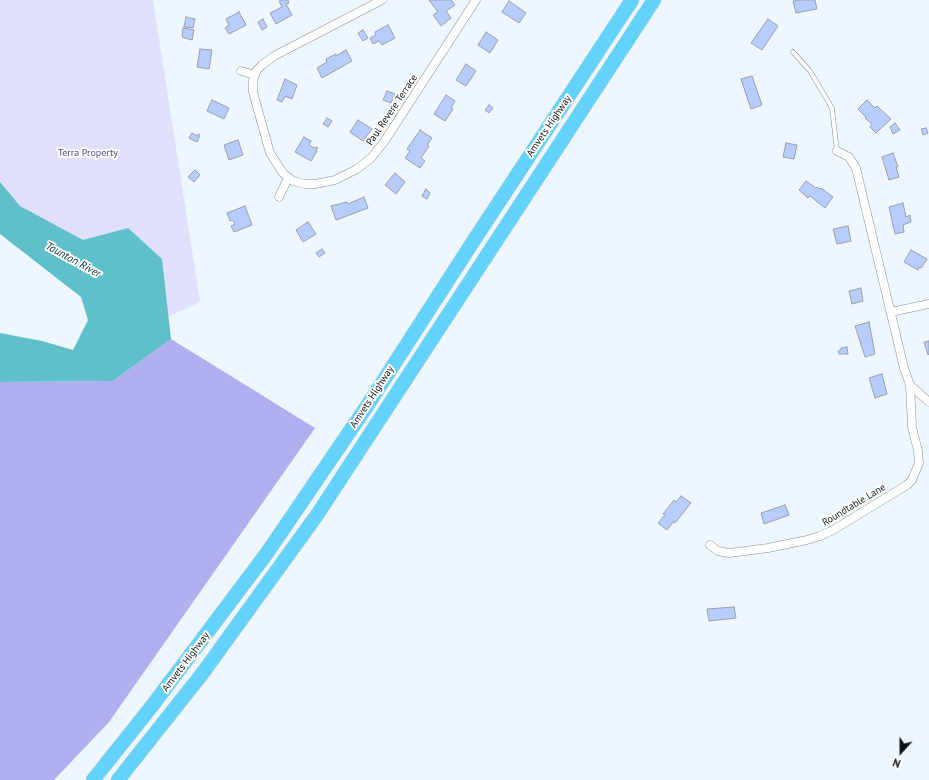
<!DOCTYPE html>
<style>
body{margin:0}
#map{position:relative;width:929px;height:780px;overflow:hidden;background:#eef6ff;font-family:"PT Sans",sans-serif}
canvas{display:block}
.north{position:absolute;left:881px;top:732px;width:40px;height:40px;-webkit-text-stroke:3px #fff;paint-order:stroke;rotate:201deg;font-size:11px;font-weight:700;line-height:16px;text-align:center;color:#111417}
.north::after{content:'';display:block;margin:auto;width:14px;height:18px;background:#111417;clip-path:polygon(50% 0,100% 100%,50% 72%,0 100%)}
</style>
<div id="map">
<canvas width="929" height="780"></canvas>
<div class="north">N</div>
</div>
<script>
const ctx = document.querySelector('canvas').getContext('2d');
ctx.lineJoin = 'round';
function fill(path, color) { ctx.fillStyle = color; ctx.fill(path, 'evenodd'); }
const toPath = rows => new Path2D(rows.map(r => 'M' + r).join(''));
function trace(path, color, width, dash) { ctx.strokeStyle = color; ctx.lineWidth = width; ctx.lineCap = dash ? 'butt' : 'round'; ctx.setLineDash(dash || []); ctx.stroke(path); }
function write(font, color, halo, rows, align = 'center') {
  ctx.font = font + ' "PT Sans",sans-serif'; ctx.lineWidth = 4; ctx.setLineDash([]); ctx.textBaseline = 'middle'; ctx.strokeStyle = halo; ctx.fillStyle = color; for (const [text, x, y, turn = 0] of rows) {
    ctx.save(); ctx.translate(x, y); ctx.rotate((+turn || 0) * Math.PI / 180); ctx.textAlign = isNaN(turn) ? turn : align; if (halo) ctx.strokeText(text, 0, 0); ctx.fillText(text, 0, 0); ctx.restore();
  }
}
fill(toPath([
 [0,0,153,0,200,302,146,327,45,230,0,190]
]), '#e0e0fc');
fill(toPath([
 [171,339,315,428,109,722,54,780,0,780,0,382,113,381]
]), '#b2aff0');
fill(toPath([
 [0,182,20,206,83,240,128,228,162,259,171,339,113,381,0,382,0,333,42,341,73,350,88,320,81,297,0,234]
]), '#5fbfcb');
const building = toPath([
 [281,0,288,0,289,3,286,4,292,15,276,24,270,13,282,7,279,1,281,0],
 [429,0,451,0,455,5,446,11,451,18,441,26,433,15,438,12,429,0],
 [798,0,815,0,817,9,796,13,793,1,798,0],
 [509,1,526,13,519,23,502,12,509,1],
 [239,12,246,25,229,34,225,28,229,25,226,19,239,12],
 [186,17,195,19,193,28,184,27,186,17],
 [263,19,267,27,262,30,258,22,263,19],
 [768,19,778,26,762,50,751,43,768,19],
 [388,25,395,38,382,45,379,41,373,44,370,38,376,35,375,32,388,25],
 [183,28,194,30,192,40,182,37,183,28],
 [363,30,368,38,363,41,358,33,363,30],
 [486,32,498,40,490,53,478,45,486,32],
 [200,49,212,50,209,69,197,67,200,49],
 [346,50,352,61,322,78,317,68,327,62,326,59,336,54,336,56,346,50],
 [466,64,476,71,466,86,456,80,466,64],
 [752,76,762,105,751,109,741,79,752,76],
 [285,79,297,85,292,99,285,96,282,102,277,100,285,79],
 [387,91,395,94,391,103,383,100,387,91],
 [446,95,455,101,451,108,453,109,445,121,434,114,446,95],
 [212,100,229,108,224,119,207,111,212,100],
 [867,100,875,108,877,106,891,119,876,133,870,127,872,124,865,118,866,117,858,109,867,100],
 [489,105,493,108,489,113,485,110,489,105],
 [327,118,332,121,328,127,323,124,327,118],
 [358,120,372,129,363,141,350,132,358,120],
 [895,123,900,130,893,134,890,127,895,123],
 [926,128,928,133,923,135,921,129,926,128],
 [420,130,432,138,427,145,429,146,421,158,425,161,420,168,405,158,410,151,407,149,420,130],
 [192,133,197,136,198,134,200,135,197,142,189,138,192,133],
 [304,137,311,141,309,145,314,148,316,147,318,148,316,150,317,151,311,161,295,152,304,137],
 [238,140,243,155,229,160,224,145,238,140],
 [786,143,797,145,794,159,783,157,786,143],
 [893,153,898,167,896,167,899,177,889,180,882,157,893,153],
 [195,170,200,175,194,182,188,177,195,170],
 [395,173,405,182,396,194,385,185,395,173],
 [806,181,816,188,817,187,820,189,821,188,833,197,825,208,810,196,808,198,799,190,806,181],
 [426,189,430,193,427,199,422,196,426,189],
 [364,197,368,208,336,220,331,206,347,202,348,204,364,197],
 [903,203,906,217,910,215,911,222,903,225,904,232,895,234,889,207,903,203],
 [245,206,252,225,234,232,231,226,235,224,233,220,230,221,227,213,245,206],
 [308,222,316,234,303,242,296,230,308,222],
 [848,226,851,241,837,244,833,229,848,226],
 [322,249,325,253,319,257,316,253,322,249],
 [911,250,927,259,921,268,919,267,918,270,904,262,911,250],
 [861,288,863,301,852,304,849,291,861,288],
 [869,322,875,354,865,357,855,326,869,322],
 [929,341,929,354,928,355,924,342,929,341],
 [847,347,848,354,839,354,838,351,841,350,841,348,847,347],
 [882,374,887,394,875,398,869,378,882,374],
 [681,496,691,503,675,523,673,522,667,530,658,523,665,515,663,514,674,500,676,502,681,496],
 [785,505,789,515,764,524,761,513,785,505],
 [734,607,736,618,709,621,707,609,734,607]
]);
fill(building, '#b7cdff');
trace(building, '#9b9fa9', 1);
const service = toPath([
 [793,52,810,71,832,108,837,151]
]);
const minor = toPath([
 [382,0,274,56,262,65,257,70,253,80,253,92,270,153,283,173,293,181,305,184,315,184,335,180,357,169,371,158,384,142,476,0],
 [241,71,255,75],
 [837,151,849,157,856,168,904,368,910,385,929,402],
 [279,197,288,178],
 [891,312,929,304],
 [710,545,718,551,729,553,768,548,807,540,820,536,833,530,907,485,912,480,919,463,918,451,912,427,910,385]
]);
const motorway = toPath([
 [93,780,152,706,267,553,367,406,478,234,632,0],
 [118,780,202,674,317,515,654,0]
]);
trace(service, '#848c94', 5);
trace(minor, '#848c94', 9);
trace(motorway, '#d4d5d5', 15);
trace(service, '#fff', 4);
trace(minor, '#fff', 8);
trace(motorway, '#63d2fc', 14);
write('10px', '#111417', '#fff', [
 ["Paul Revere Terrace",392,110,-56],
 ["Amvets Highway",549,126,-56],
 ["Amvets Highway",372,397,-57],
 ["Roundtable Lane",854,505,-31],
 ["Amvets Highway",186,662,-53]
]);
write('10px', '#544a98', '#fff', [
 ["Terra Property",88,153]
]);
write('italic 11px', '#013238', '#fff', [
 ["Taunton River",73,260,29]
]);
</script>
